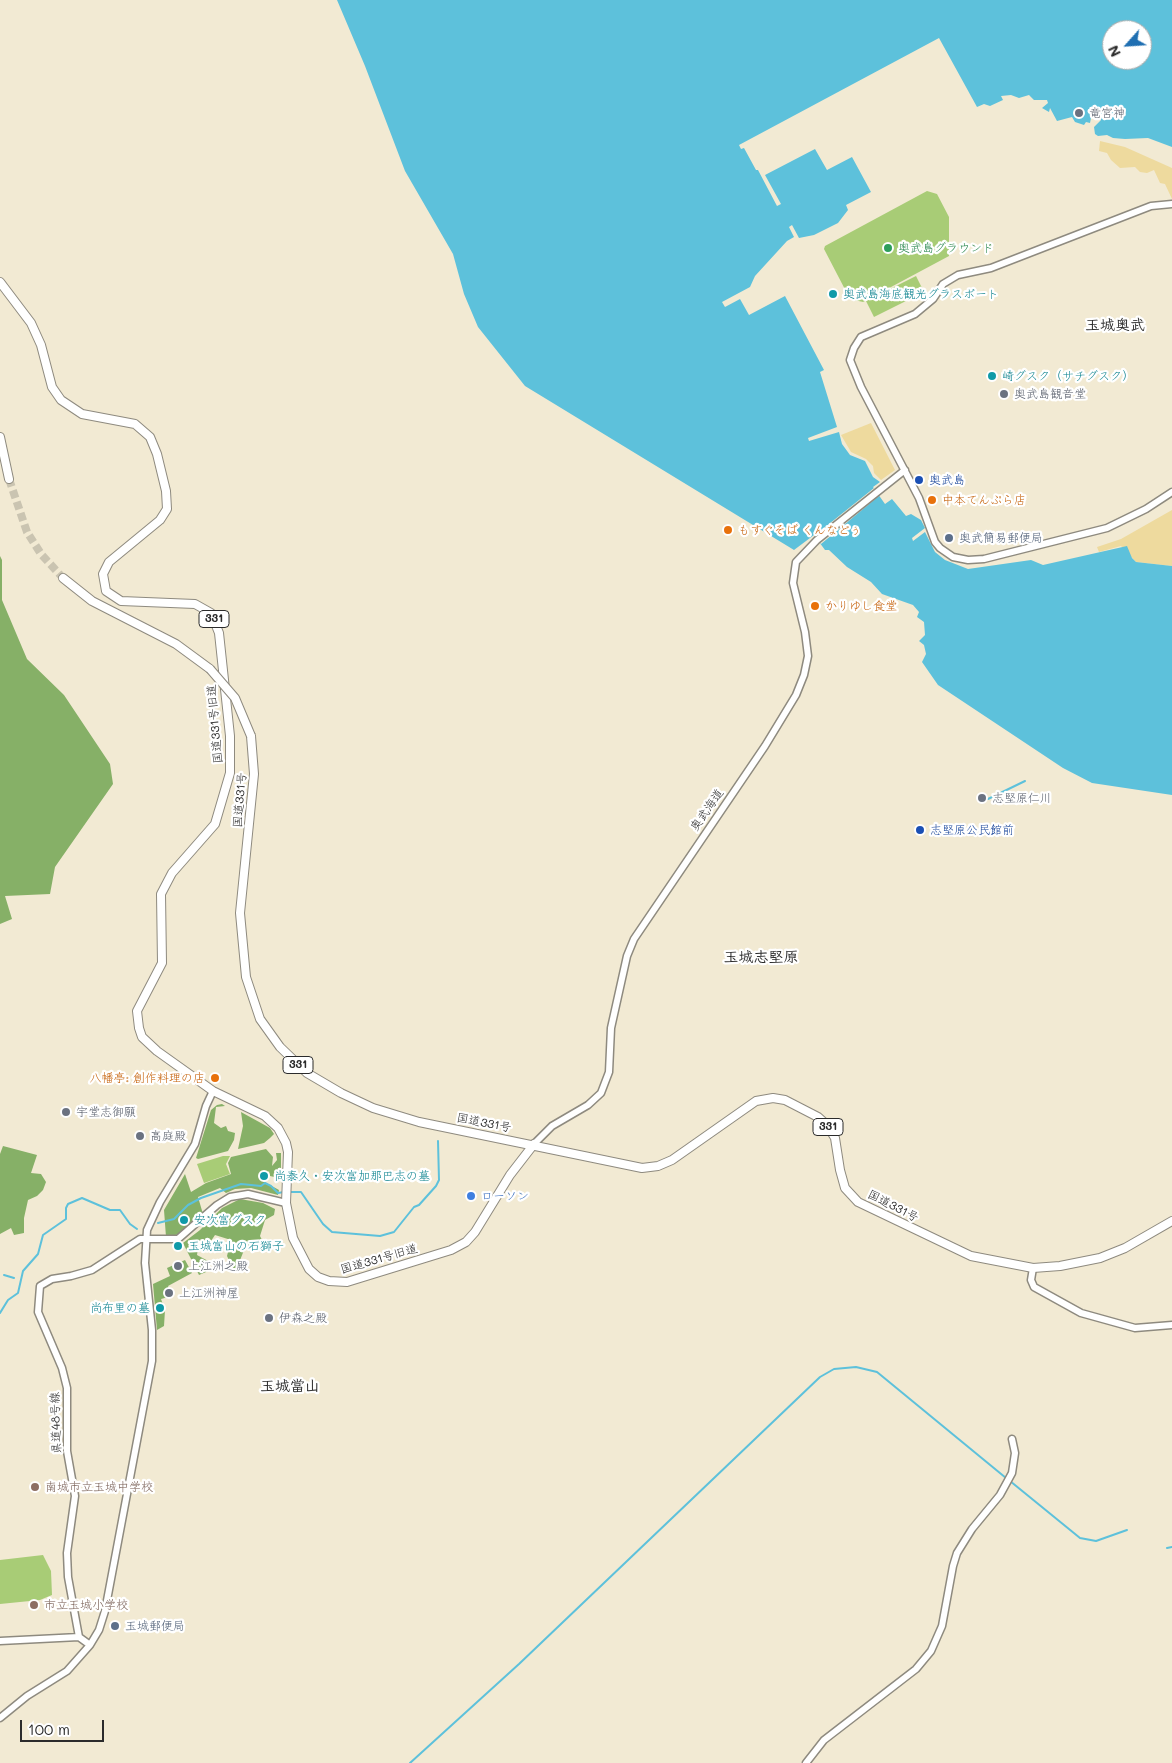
<!DOCTYPE html>
<meta charset="utf-8">
<style>
body{margin:0}
#map{position:relative;width:1172px;height:1763px;overflow:hidden;background:#f2ead3;font-family:Mali,sans-serif}
canvas{display:block}
.north{position:absolute;left:1102px;top:20px;width:50px;height:50px;box-sizing:border-box;background:#fff;border:1px solid #aaa;border-radius:50%;rotate:244deg;font-size:14px;font-weight:700;line-height:20px;text-align:center;color:#2b2b2b}
.north::after{content:'';display:block;margin:auto;width:18px;height:22px;background:#1f6fb2;clip-path:polygon(50% 0,100% 100%,50% 72%,0 100%)}
.scale{position:absolute;left:20px;top:1720px;width:84px;height:22px;box-sizing:border-box;border:2px solid #2b2b2b;border-top:0;padding-left:6px;font-size:15px;line-height:18px;white-space:nowrap;color:#2b2b2b;-webkit-text-stroke:4px #fff;paint-order:stroke}
</style>
<div id="map">
<canvas width="1172" height="1763"></canvas>
<div class="north">N</div>
<div class="scale">100 m</div>
</div>
<script>
const ctx = document.querySelector('canvas').getContext('2d');
ctx.lineJoin = 'round';
function fill(path, color) { ctx.fillStyle = color; ctx.fill(path, 'evenodd'); }
const toPath = rows => new Path2D(rows.map(r => 'M' + r).join(''));
function trace(path, color, width, dash) { ctx.strokeStyle = color; ctx.lineWidth = width; ctx.lineCap = dash ? 'butt' : 'round'; ctx.setLineDash(dash || []); ctx.stroke(path); }
function write(font, color, halo, rows, align = 'center') {
  ctx.font = font + ' Mali,"Klee One",sans-serif'; ctx.lineWidth = 4.5; ctx.setLineDash([]); ctx.textBaseline = 'middle'; ctx.strokeStyle = halo; ctx.fillStyle = color; for (const [text, x, y, turn = 0] of rows) {
    ctx.save(); ctx.translate(x, y); ctx.rotate((+turn || 0) * Math.PI / 180); ctx.textAlign = isNaN(turn) ? turn : align; if (halo) ctx.strokeText(text, 0, 0); ctx.fillText(text, 0, 0); ctx.restore();
  }
}
fill(toPath([
 [927,191,937,194,949,217,949,256,863,302,850,299,824,249,825,246],
 [916,276,924,292,874,317,866,301],
 [223,1156,230,1156,226,1164,230,1174,204,1183,197,1164],
 [43,1555,51,1571,52,1595,40,1600,0,1604,0,1560]
]), '#a8cc76');
fill(toPath([
 [0,556,2,560,2,600,27,659,64,695,110,764,113,784,55,867,50,894,5,896,12,919,0,924],
 [222,1104,225,1106,216,1107,214,1123,221,1128,226,1126,228,1131,235,1133,234,1140,228,1151,198,1159,196,1158,211,1110,217,1105],
 [241,1112,270,1128,274,1134,270,1138,264,1143,238,1149,243,1126],
 [3,1146,37,1155,31,1173,41,1174,46,1182,43,1190,37,1196,28,1200,24,1218,24,1233,14,1235,11,1228,0,1234,0,1154],
 [266,1149,273,1157,272,1166,277,1160,276,1153,281,1153,281,1175,279,1178,270,1176,269,1171,261,1180,279,1190,278,1195,251,1188,235,1189,226,1193,220,1188,198,1197,203,1214,180,1234,166,1237,164,1210,185,1174,191,1192,206,1183,231,1174,228,1163,231,1157],
 [240,1199,263,1203,275,1209,274,1215,265,1220,260,1236,264,1244,259,1249,246,1245,235,1273,227,1256,231,1240,215,1235,211,1241,199,1241,197,1255,210,1262,206,1272,199,1275,183,1243,200,1230,222,1208],
 [185,1260,192,1273,168,1286,172,1296,161,1299,165,1310,164,1326,157,1330,153,1284,170,1276,167,1268]
]), '#86b067');
fill(toPath([
 [1100,141,1125,147,1172,168,1172,199,1165,184,1160,183,1154,170,1147,173,1140,172,1135,167,1120,168,1111,160,1107,153,1099,151],
 [871,423,895,470,881,480,874,473,873,466,866,459,851,452,841,435],
 [1172,510,1172,566,1136,562,1121,546,1099,552,1097,547,1121,539]
]), '#eeda9e');
fill(toPath([
 [337,0,1172,0,1172,147,1148,138,1125,139,1113,138,1107,135,1098,136,1095,134,1094,127,1101,120,1100,117,1091,118,1090,123,1086,122,1084,125,1075,122,1072,117,1057,121,1050,108,1049,112,1042,108,1048,103,1047,100,1034,100,1029,95,1019,98,1011,95,1001,96,1003,100,990,106,984,104,977,107,939,38,739,145,741,149,744,148,756,170,758,170,777,206,781,204,765,175,815,149,827,170,852,157,871,192,846,205,848,210,838,223,814,235,799,238,792,225,789,227,794,237,787,241,755,276,750,287,722,302,725,307,740,299,749,315,785,296,824,370,820,372,837,427,808,438,809,441,839,432,842,444,850,455,865,461,873,477,880,482,873,487,885,504,892,499,906,516,911,514,921,520,925,528,912,538,913,541,925,532,935,552,945,560,968,569,1031,560,1043,565,1127,546,1132,558,1136,562,1172,566,1172,795,1092,783,1063,768,938,685,922,662,926,654,924,645,919,641,925,635,924,622,917,617,919,612,913,605,882,594,871,582,847,567,829,550,825,550,814,535,794,550,525,386,478,327,464,294,453,254,405,171,365,66],
 [1112,30,1142,30,1142,60,1112,60]
]), '#5dc1db');
fill(toPath([
 [874,488,880,495,821,544,814,536]
]), '#f2ead3');
trace(toPath([
 [988,799,1025,781],
 [289,1192,301,1192,323,1224,332,1232,380,1236,394,1232,414,1207,419,1205,436,1186,439,1180,438,1141],
 [158,1223,174,1219,188,1205,201,1198,241,1184,261,1186,265,1183,271,1186,278,1193,284,1192],
 [4,1275,14,1278],
 [0,1313,8,1300,18,1293,23,1271,38,1254,43,1235,66,1219,66,1208,68,1204,82,1198,110,1210,120,1210,130,1224,137,1229],
 [1010,1481,1080,1538,1096,1541,1127,1530],
 [1167,1548,1172,1547],
 [410,1763,519,1664,820,1377,834,1369,856,1367,877,1372,1006,1478]
]), '#5dc1db', 2);
trace(toPath([
 [9,479,27,532,41,554,63,578]
]), '#cac4b1', 8, [8, 4]);
const secondary = toPath([
 [1172,204,1151,206,991,268,958,275,943,284,933,299,915,314,861,337,854,348,850,360,861,387,919,498,935,542,940,548,953,557,968,560,984,559,1107,528,1146,509,1172,492],
 [534,1144,552,1126,588,1105,601,1093,609,1072,611,1028,627,956,634,939,765,746,796,695,804,675,808,656,805,632,793,583,796,562,817,540,905,470],
 [1033,1268,1031,1280,1034,1287,1081,1313,1135,1328,1172,1325],
 [0,1641,79,1637],
 [90,1645,79,1637,68,1577,67,1553,75,1496,67,1451,67,1388,62,1368,38,1312,40,1286,52,1279,71,1276,92,1270,140,1239,178,1239,217,1205,230,1197,248,1194,286,1203],
 [0,1718,27,1696,67,1671,90,1645,99,1630,105,1611,152,1361,152,1330,145,1263,147,1230,160,1202,195,1144,206,1106,213,1091],
 [806,1763,824,1740,916,1669,931,1651,942,1626,953,1566,957,1553,972,1529,1000,1495,1012,1473,1015,1453,1012,1439]
]);
const highway = toPath([
 [0,282,31,323,41,345,52,387,61,400,82,414,135,424,150,437,157,454,166,491,167,509,160,520,109,562,103,574,106,591,121,601,195,604,211,613,219,633,230,736,230,773,215,824,172,873,161,894,162,963,137,1011,139,1028,142,1037,157,1051,213,1091,265,1116,278,1128,286,1143,288,1152,286,1203,293,1238,309,1269,318,1277,329,1281,347,1282,451,1250,466,1242,475,1232,510,1175,534,1144],
 [0,437,9,479],
 [63,578,92,601,176,644,210,669],
 [251,736,254,774,240,913,246,977,260,1019,280,1047,307,1073,341,1093,373,1108,419,1122,642,1168,658,1166,672,1160,756,1101,773,1098,785,1100,818,1117,827,1125,835,1138,840,1170,845,1188,858,1202,971,1256,1033,1268,1060,1266,1100,1258,1125,1248,1172,1221]
]);
trace(secondary, '#8e8a7f', 9);
trace(highway, '#8e8a7f', 10);
trace(secondary, '#fff', 6);
trace(highway, '#fff', 8);
const highwayBridge = toPath([
 [210,669,235,698,251,736]
]);
trace(highwayBridge, '#8e8a7f', 10, []);
trace(highwayBridge, '#fff', 8);
for (const [x, y, r, color] of [
 [1079,113,5,"#6b7280"],
 [888,248,5,"#2e9e5b"],
 [833,294,5,"#0f9aa8"],
 [992,376,5,"#0f9aa8"],
 [1004,394,5,"#6b7280"],
 [919,480,5,"#1a4fb4"],
 [932,500,5,"#e8710a"],
 [728,530,5,"#e8710a"],
 [949,538,5,"#5c6f8a"],
 [815,606,5,"#e8710a"],
 [982,798,5,"#6b7280"],
 [920,830,5,"#1a4fb4"],
 [215,1078,5,"#e8710a"],
 [66,1112,5,"#6b7280"],
 [140,1136,5,"#6b7280"],
 [264,1176,5,"#0f9aa8"],
 [471,1196,5,"#3f7fe0"],
 [184,1220,5,"#0f9aa8"],
 [178,1246,5,"#0f9aa8"],
 [178,1266,5,"#6b7280"],
 [169,1293,5,"#6b7280"],
 [160,1308,5,"#0f9aa8"],
 [269,1318,5,"#6b7280"],
 [35,1487,5,"#8d6e63"],
 [34,1605,5,"#8d6e63"],
 [115,1626,5,"#5c6f8a"]
]) { const dot = new Path2D(); dot.arc(x, y, r, 0, 2 * Math.PI); ctx.fillStyle = color; ctx.fill(dot); trace(dot, '#fff', 2); }
for (const [x, y, w] of [
 [214,619,30],
 [298,1065,30],
 [828,1127,30]
]) { const box = new Path2D(); box.roundRect(x - w / 2, y - 8.5, w, 17, 4); ctx.fillStyle = '#fff'; ctx.fill(box); trace(box, '#2b2b2b', 1); }
write('bold 11px', '#2b2b2b', null, [
 ["331",214,619],
 ["331",298,1065],
 ["331",828,1127]
]);
write('12px', '#5b616d', '#fff', [
 ["竜宮神",1089,113],
 ["奥武島観音堂",1014,394],
 ["志堅原仁川",992,798],
 ["宇堂志御願",76,1112],
 ["高庭殿",150,1136],
 ["上江洲之殿",188,1266],
 ["上江洲神屋",179,1293],
 ["伊森之殿",279,1318]
], 'left');
write('12px', '#27864d', '#fff', [
 ["奥武島グラウンド",898,248]
], 'left');
write('12px', '#0d838f', '#fff', [
 ["奥武島海底観光グラスボート",843,294],
 ["崎グスク（サチグスク）",1002,376],
 ["尚泰久・安次富加那巴志の墓",274,1176],
 ["安次富グスク",194,1220],
 ["玉城富山の石獅子",188,1246],
 ["尚布里の墓",150,1308,"right"]
], 'left');
write('12px', '#164399', '#fff', [
 ["奥武島",929,480],
 ["志堅原公民館前",930,830]
], 'left');
write('12px', '#c56008', '#fff', [
 ["中本てんぷら店",942,500],
 ["もすぐそば くんなどぅ",738,530],
 ["かりゆし食堂",825,606],
 ["八幡亭: 創作料理の店",205,1078,"right"]
], 'left');
write('12px', '#4e5e75', '#fff', [
 ["奥武簡易郵便局",959,538],
 ["玉城郵便局",125,1626]
], 'left');
write('12px', '#2b2b2b', '#fff', [
 ["国道331号旧道",215,724,-95],
 ["国道331号",240,800,-85],
 ["奥武海道",707,810,-55],
 ["国道331号",484,1123,11],
 ["国道331号",893,1206,27],
 ["国道331号旧道",379,1259,-16],
 ["県道48号線",56,1423,-92]
]);
write('12px', '#366cbe', '#fff', [
 ["ローソン",481,1196]
], 'left');
write('12px', '#785e54', '#fff', [
 ["南城市立玉城中学校",45,1487],
 ["市立玉城小学校",44,1605]
], 'left');
write('bold 15px', '#2b2b2b', '#fff', [
 ["玉城奥武",1115,325],
 ["玉城志堅原",761,957],
 ["玉城當山",290,1386]
]);
</script>
